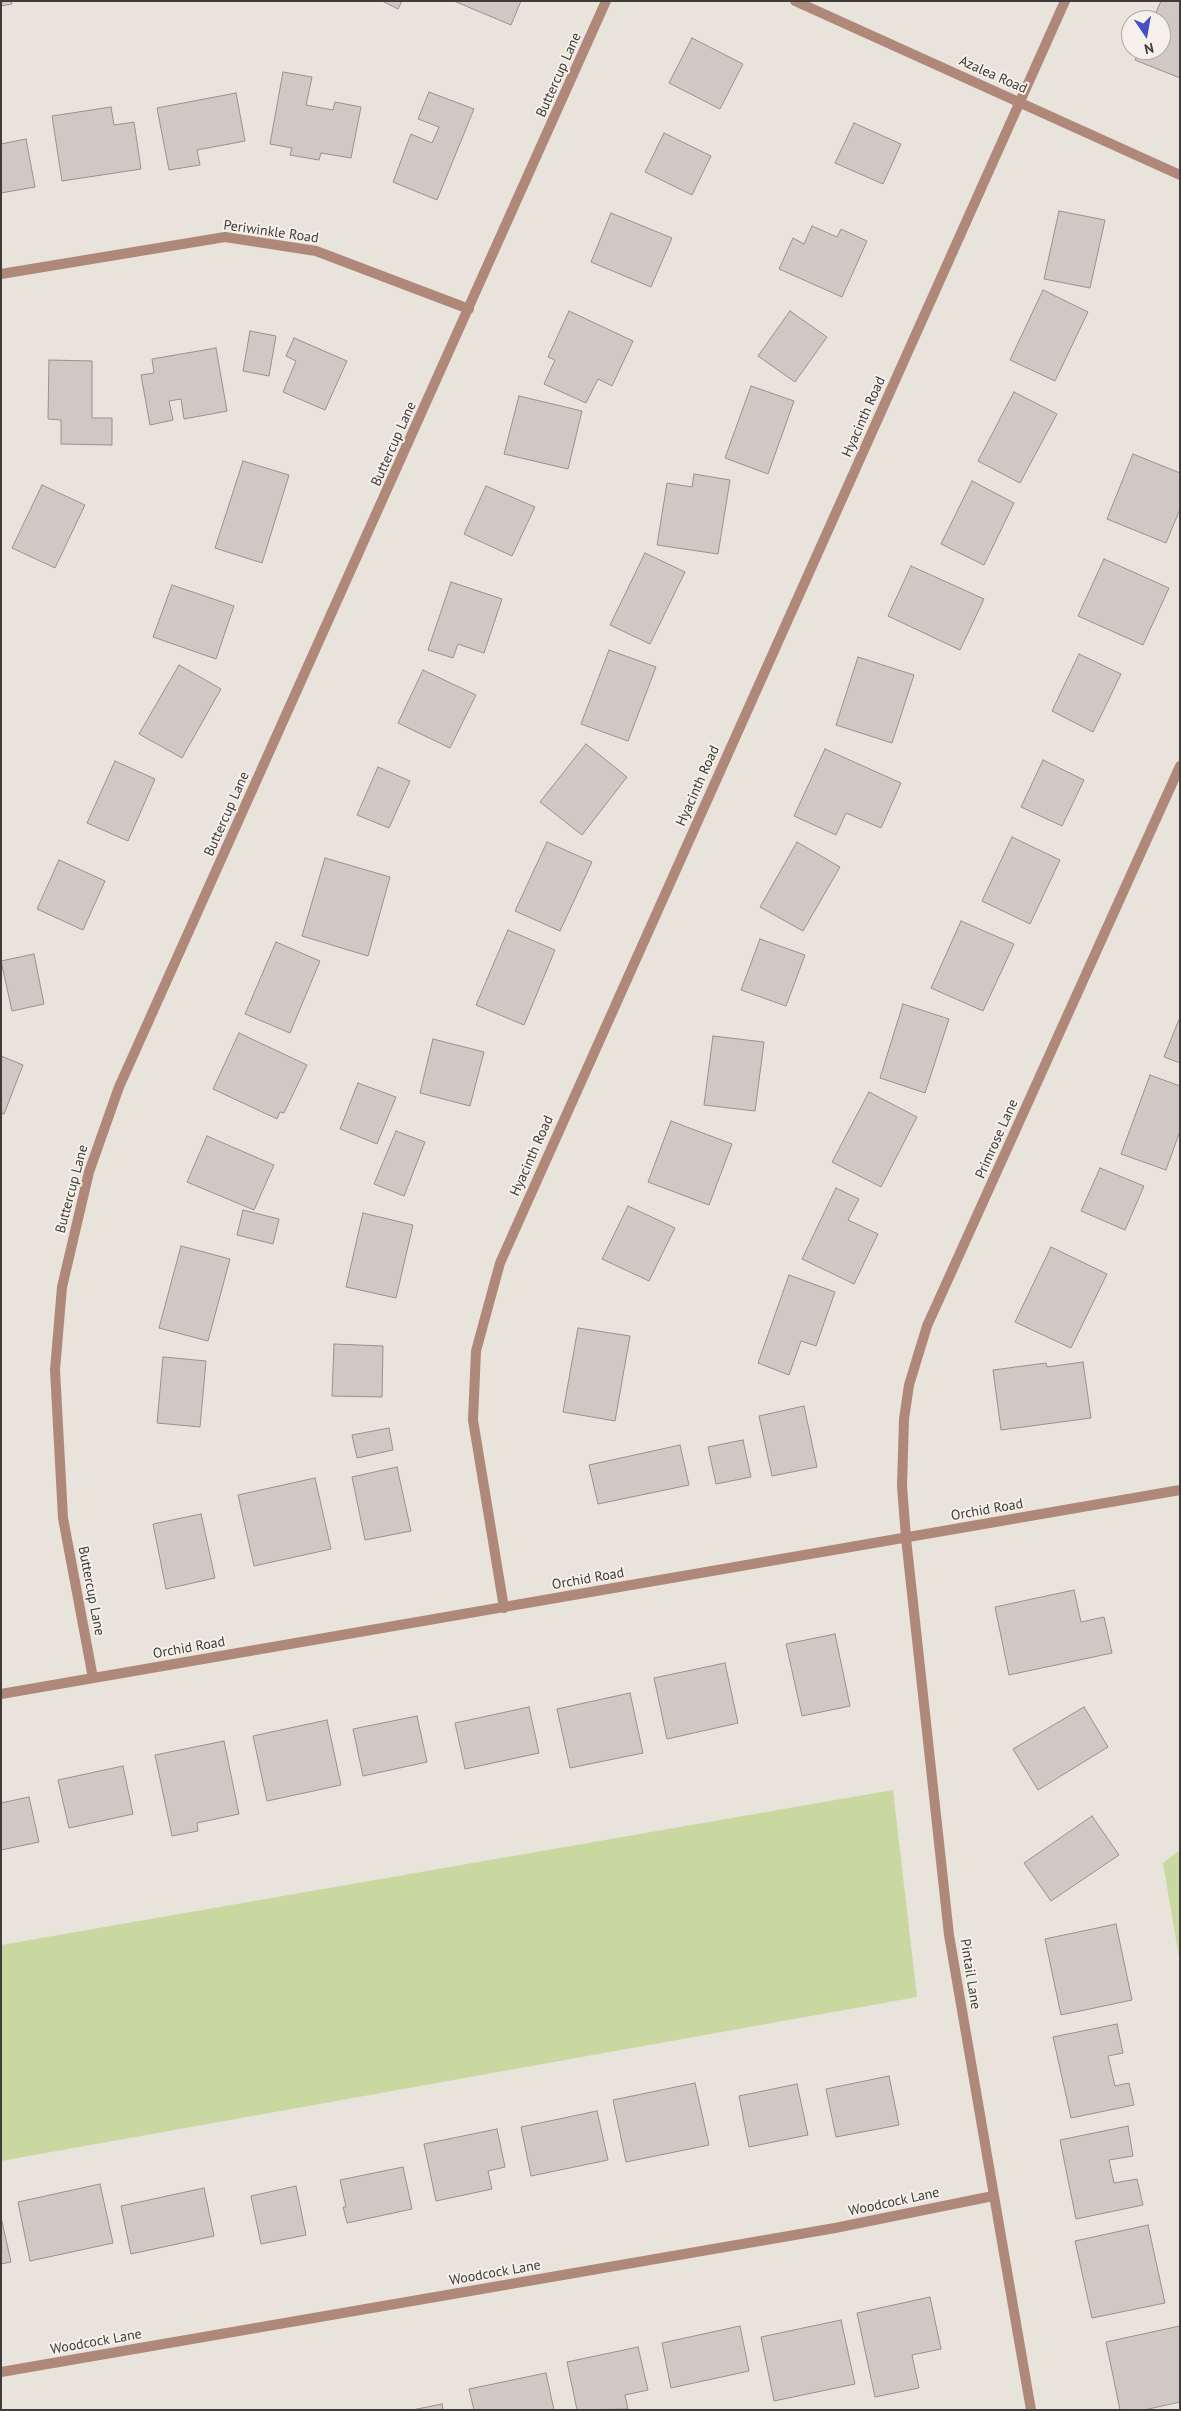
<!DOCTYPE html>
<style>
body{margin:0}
#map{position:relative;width:1181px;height:2411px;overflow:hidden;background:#e8e3db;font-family:"PT Sans",sans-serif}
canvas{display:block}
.frame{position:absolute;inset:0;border:2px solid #3f3c3a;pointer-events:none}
.north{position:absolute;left:1121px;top:10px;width:50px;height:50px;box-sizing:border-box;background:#f5f0e9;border:1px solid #aca8a3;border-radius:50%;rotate:168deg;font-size:14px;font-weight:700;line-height:20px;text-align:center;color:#3f3c3a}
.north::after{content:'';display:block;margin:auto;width:18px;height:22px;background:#474ec4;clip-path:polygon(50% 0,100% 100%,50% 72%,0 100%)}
</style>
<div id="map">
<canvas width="1181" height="2411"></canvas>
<div class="frame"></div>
<div class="north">N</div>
</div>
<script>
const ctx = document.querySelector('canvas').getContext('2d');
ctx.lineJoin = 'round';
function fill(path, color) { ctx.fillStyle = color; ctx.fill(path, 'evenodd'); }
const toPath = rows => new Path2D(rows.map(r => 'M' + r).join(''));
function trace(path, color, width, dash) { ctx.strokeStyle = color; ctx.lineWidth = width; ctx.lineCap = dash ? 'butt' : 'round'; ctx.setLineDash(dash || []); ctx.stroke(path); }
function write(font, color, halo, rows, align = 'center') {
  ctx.font = font + ' "PT Sans",sans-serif'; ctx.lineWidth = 4; ctx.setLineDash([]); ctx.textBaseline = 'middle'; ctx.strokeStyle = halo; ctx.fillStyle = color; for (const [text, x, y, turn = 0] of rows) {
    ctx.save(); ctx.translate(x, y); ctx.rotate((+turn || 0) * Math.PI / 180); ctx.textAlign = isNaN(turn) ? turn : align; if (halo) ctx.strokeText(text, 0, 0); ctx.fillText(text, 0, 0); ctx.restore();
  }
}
fill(toPath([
 [893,1790,917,1997,1,2161,1,1945],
 [1180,1850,1180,1963,1163,1863]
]), '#c9d8a0');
const building = toPath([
 [1,1,11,1,12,4,1,6,1,1],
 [382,1,402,1,398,9,382,1],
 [454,1,521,1,511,25,454,1],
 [1161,1,1180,1,1180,78,1135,60,1140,50,1161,50,1161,20,1153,20,1161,1],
 [692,38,743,64,720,109,669,83,692,38],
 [283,72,312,77,306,105,333,110,335,102,361,107,351,158,321,153,319,160,290,155,292,148,270,144,283,72],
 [429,92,474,109,437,200,393,182,411,134,432,143,439,127,418,119,429,92],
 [236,93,245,141,197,150,200,165,169,170,157,108,236,93],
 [111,107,114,125,134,122,141,169,62,181,52,116,111,107],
 [854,123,901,144,883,184,835,163,854,123],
 [664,133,711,156,692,195,645,172,664,133],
 [26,139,35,187,1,193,1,144,26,139],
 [1059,211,1105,220,1090,288,1044,279,1059,211],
 [611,213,672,238,651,287,591,262,611,213],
 [812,226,837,237,841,229,867,241,842,297,779,269,793,238,804,244,812,226],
 [1043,290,1088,312,1055,381,1010,360,1043,290],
 [569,311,633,341,612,386,598,379,586,403,544,384,555,360,548,357,569,311],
 [790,311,827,337,795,382,758,356,790,311],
 [250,331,276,336,269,376,243,371,250,331],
 [294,338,347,361,325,410,283,392,296,361,286,356,294,338],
 [216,348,227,411,184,419,181,399,169,401,173,420,150,425,141,375,154,373,152,359,216,348],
 [49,360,92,361,92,418,112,418,112,445,61,444,61,420,48,419,49,360],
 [751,386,794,401,768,474,725,458,751,386],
 [1014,392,1057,414,1020,483,978,461,1014,392],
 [519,396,582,411,568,469,504,454,519,396],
 [1133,454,1180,473,1180,509,1166,543,1107,519,1133,454],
 [243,461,289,475,262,563,215,548,243,461],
 [694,474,730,480,718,554,657,545,667,483,692,487,694,474],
 [972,481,1014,503,984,565,941,544,972,481],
 [42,485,85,505,55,568,12,548,42,485],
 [486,486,535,507,512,556,464,534,486,486],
 [645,553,685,572,650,644,610,625,645,553],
 [1104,559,1169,588,1143,645,1078,616,1104,559],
 [911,566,984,599,960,650,888,616,911,566],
 [451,582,502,599,484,653,458,644,453,658,428,650,451,582],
 [172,585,234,606,216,659,153,637,172,585],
 [609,650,656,667,628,741,581,724,609,650],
 [1079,654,1121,674,1093,732,1052,711,1079,654],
 [858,657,914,675,892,743,836,725,858,657],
 [179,665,221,689,182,758,139,734,179,665],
 [423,670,476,695,450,748,398,723,423,670],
 [586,744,627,777,582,835,540,802,586,744],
 [825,749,901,783,881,828,846,813,836,835,794,816,825,749],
 [1043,760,1084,780,1062,826,1021,807,1043,760],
 [115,761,155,779,128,841,87,823,115,761],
 [378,767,410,781,389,828,357,815,378,767],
 [1012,837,1060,860,1030,924,982,901,1012,837],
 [547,842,592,862,560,931,515,911,547,842],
 [797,842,840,867,803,931,760,907,797,842],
 [325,858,390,877,368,956,302,936,325,858],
 [59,860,105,881,83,930,37,909,59,860],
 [961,921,1014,944,983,1011,931,988,961,921],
 [508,930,555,950,524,1025,476,1005,508,930],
 [760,939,805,955,786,1006,741,990,760,939],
 [276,942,320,961,290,1033,245,1014,276,942],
 [34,954,44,1004,12,1011,1,961,34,954],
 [903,1004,949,1019,925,1093,880,1078,903,1004],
 [1180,1017,1180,1063,1164,1057,1180,1017],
 [239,1033,307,1065,284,1113,280,1112,277,1119,213,1089,239,1033],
 [713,1036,764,1042,755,1111,704,1105,713,1036],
 [433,1039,484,1052,470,1106,420,1093,433,1039],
 [1,1056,23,1065,4,1114,1,1113,1,1056],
 [1150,1075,1180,1086,1180,1131,1166,1170,1121,1154,1150,1075],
 [358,1083,396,1097,377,1144,340,1129,358,1083],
 [869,1092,917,1117,881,1187,832,1162,869,1092],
 [671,1121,732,1144,709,1205,648,1182,671,1121],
 [396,1131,425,1142,404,1196,374,1184,396,1131],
 [207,1136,274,1165,254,1210,187,1182,207,1136],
 [1100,1168,1144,1186,1125,1230,1081,1211,1100,1168],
 [836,1188,859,1199,848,1220,878,1234,854,1284,802,1259,836,1188],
 [628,1206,675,1228,649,1281,602,1259,628,1206],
 [243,1210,279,1219,273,1244,237,1235,243,1210],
 [363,1213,413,1225,396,1298,346,1287,363,1213],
 [181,1246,230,1259,208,1341,159,1328,181,1246],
 [1051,1247,1107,1274,1071,1348,1015,1322,1051,1247],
 [789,1275,835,1292,816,1346,801,1341,789,1375,758,1363,789,1275],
 [578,1328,630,1336,615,1421,563,1412,578,1328],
 [334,1344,383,1346,382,1397,332,1396,334,1344],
 [163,1357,206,1361,200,1427,157,1423,163,1357],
 [1083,1362,1091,1418,1001,1430,993,1370,1046,1363,1047,1367,1083,1362],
 [804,1406,817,1467,772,1476,759,1416,804,1406],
 [389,1428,393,1450,357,1458,352,1435,389,1428],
 [743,1440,751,1477,716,1484,708,1447,743,1440],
 [680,1445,689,1485,598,1504,589,1465,680,1445],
 [397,1467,411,1531,365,1540,352,1477,397,1467],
 [315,1478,331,1549,254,1566,238,1495,315,1478],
 [201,1514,215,1578,166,1589,153,1524,201,1514],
 [1074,1590,1081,1622,1104,1617,1112,1653,1009,1675,995,1607,1074,1590],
 [835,1634,850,1706,802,1716,786,1644,835,1634],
 [725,1663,738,1723,667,1739,654,1678,725,1663],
 [630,1693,643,1753,570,1768,557,1709,630,1693],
 [529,1707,539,1753,465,1769,455,1723,529,1707],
 [1084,1707,1108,1747,1038,1790,1013,1749,1084,1707],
 [417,1716,427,1762,363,1776,353,1729,417,1716],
 [327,1720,341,1785,267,1801,253,1736,327,1720],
 [224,1741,239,1814,197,1823,198,1831,172,1836,155,1755,224,1741],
 [123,1766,133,1814,69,1828,58,1780,123,1766],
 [29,1797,39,1842,1,1850,1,1803,29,1797],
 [1092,1816,1119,1855,1051,1901,1024,1863,1092,1816],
 [1116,1924,1132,2000,1061,2015,1045,1939,1116,1924],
 [1117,2024,1123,2053,1108,2056,1115,2086,1129,2083,1134,2105,1071,2118,1053,2037,1117,2024],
 [889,2076,899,2125,836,2137,826,2089,889,2076],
 [695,2083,709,2145,626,2162,613,2100,695,2083],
 [797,2084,808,2135,749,2147,739,2096,797,2084],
 [597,2111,608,2160,531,2176,521,2127,597,2111],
 [1128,2126,1133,2156,1109,2160,1114,2183,1137,2179,1143,2205,1076,2219,1060,2140,1128,2126],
 [497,2129,505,2167,488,2171,492,2189,436,2201,424,2144,497,2129],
 [403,2167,412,2209,347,2223,343,2207,346,2207,340,2180,403,2167],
 [100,2184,113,2243,30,2261,18,2202,100,2184],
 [296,2186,306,2235,261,2244,251,2196,296,2186],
 [204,2188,214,2236,131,2254,121,2206,204,2188],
 [1,2217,11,2262,1,2264,1,2217],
 [1148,2225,1165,2303,1092,2318,1075,2241,1148,2225],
 [930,2297,941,2349,912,2355,919,2388,875,2397,857,2313,930,2297],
 [841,2320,855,2384,774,2401,761,2337,841,2320],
 [740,2326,749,2371,671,2388,662,2343,740,2326],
 [1180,2326,1180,2402,1144,2410,1120,2410,1106,2342,1180,2326],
 [638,2347,648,2390,625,2395,628,2409,577,2410,567,2362,638,2347],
 [546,2373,554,2410,474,2410,469,2389,546,2373],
 [442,2404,443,2410,412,2410,442,2404]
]);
fill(building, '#d0c8c3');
trace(building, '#98918c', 1);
trace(toPath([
 [795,1,1180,175],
 [1,274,225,237,316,251,469,309],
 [504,1608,473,1420,476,1351,500,1263,1065,1],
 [93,1678,63,1518,55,1370,62,1287,89,1172,119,1087,606,1],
 [1,1694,1180,1490],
 [1,2372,835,2228,993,2196],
 [1031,2410,949,1935,906,1538,902,1486,904,1419,909,1385,927,1326,1180,766]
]), '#af887a', 10);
write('14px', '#3f3c3a', '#f5f0e9', [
 ["Buttercup Lane",559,75,-66],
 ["Azalea Road",993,75,24],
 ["Periwinkle Road",271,232,8],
 ["Hyacinth Road",864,417,-66],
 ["Buttercup Lane",394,444,-66],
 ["Hyacinth Road",698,786,-66],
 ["Buttercup Lane",227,814,-66],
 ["Primrose Lane",997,1139,-66],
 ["Hyacinth Road",532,1156,-66],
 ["Buttercup Lane",72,1189,-75],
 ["Orchid Road",987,1510,-10],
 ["Orchid Road",588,1579,-10],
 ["Buttercup Lane",91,1591,79],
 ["Orchid Road",189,1648,-10],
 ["Pintail Lane",970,1974,81],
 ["Woodcock Lane",894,2202,-12],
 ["Woodcock Lane",495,2273,-10],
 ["Woodcock Lane",96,2342,-10]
]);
</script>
